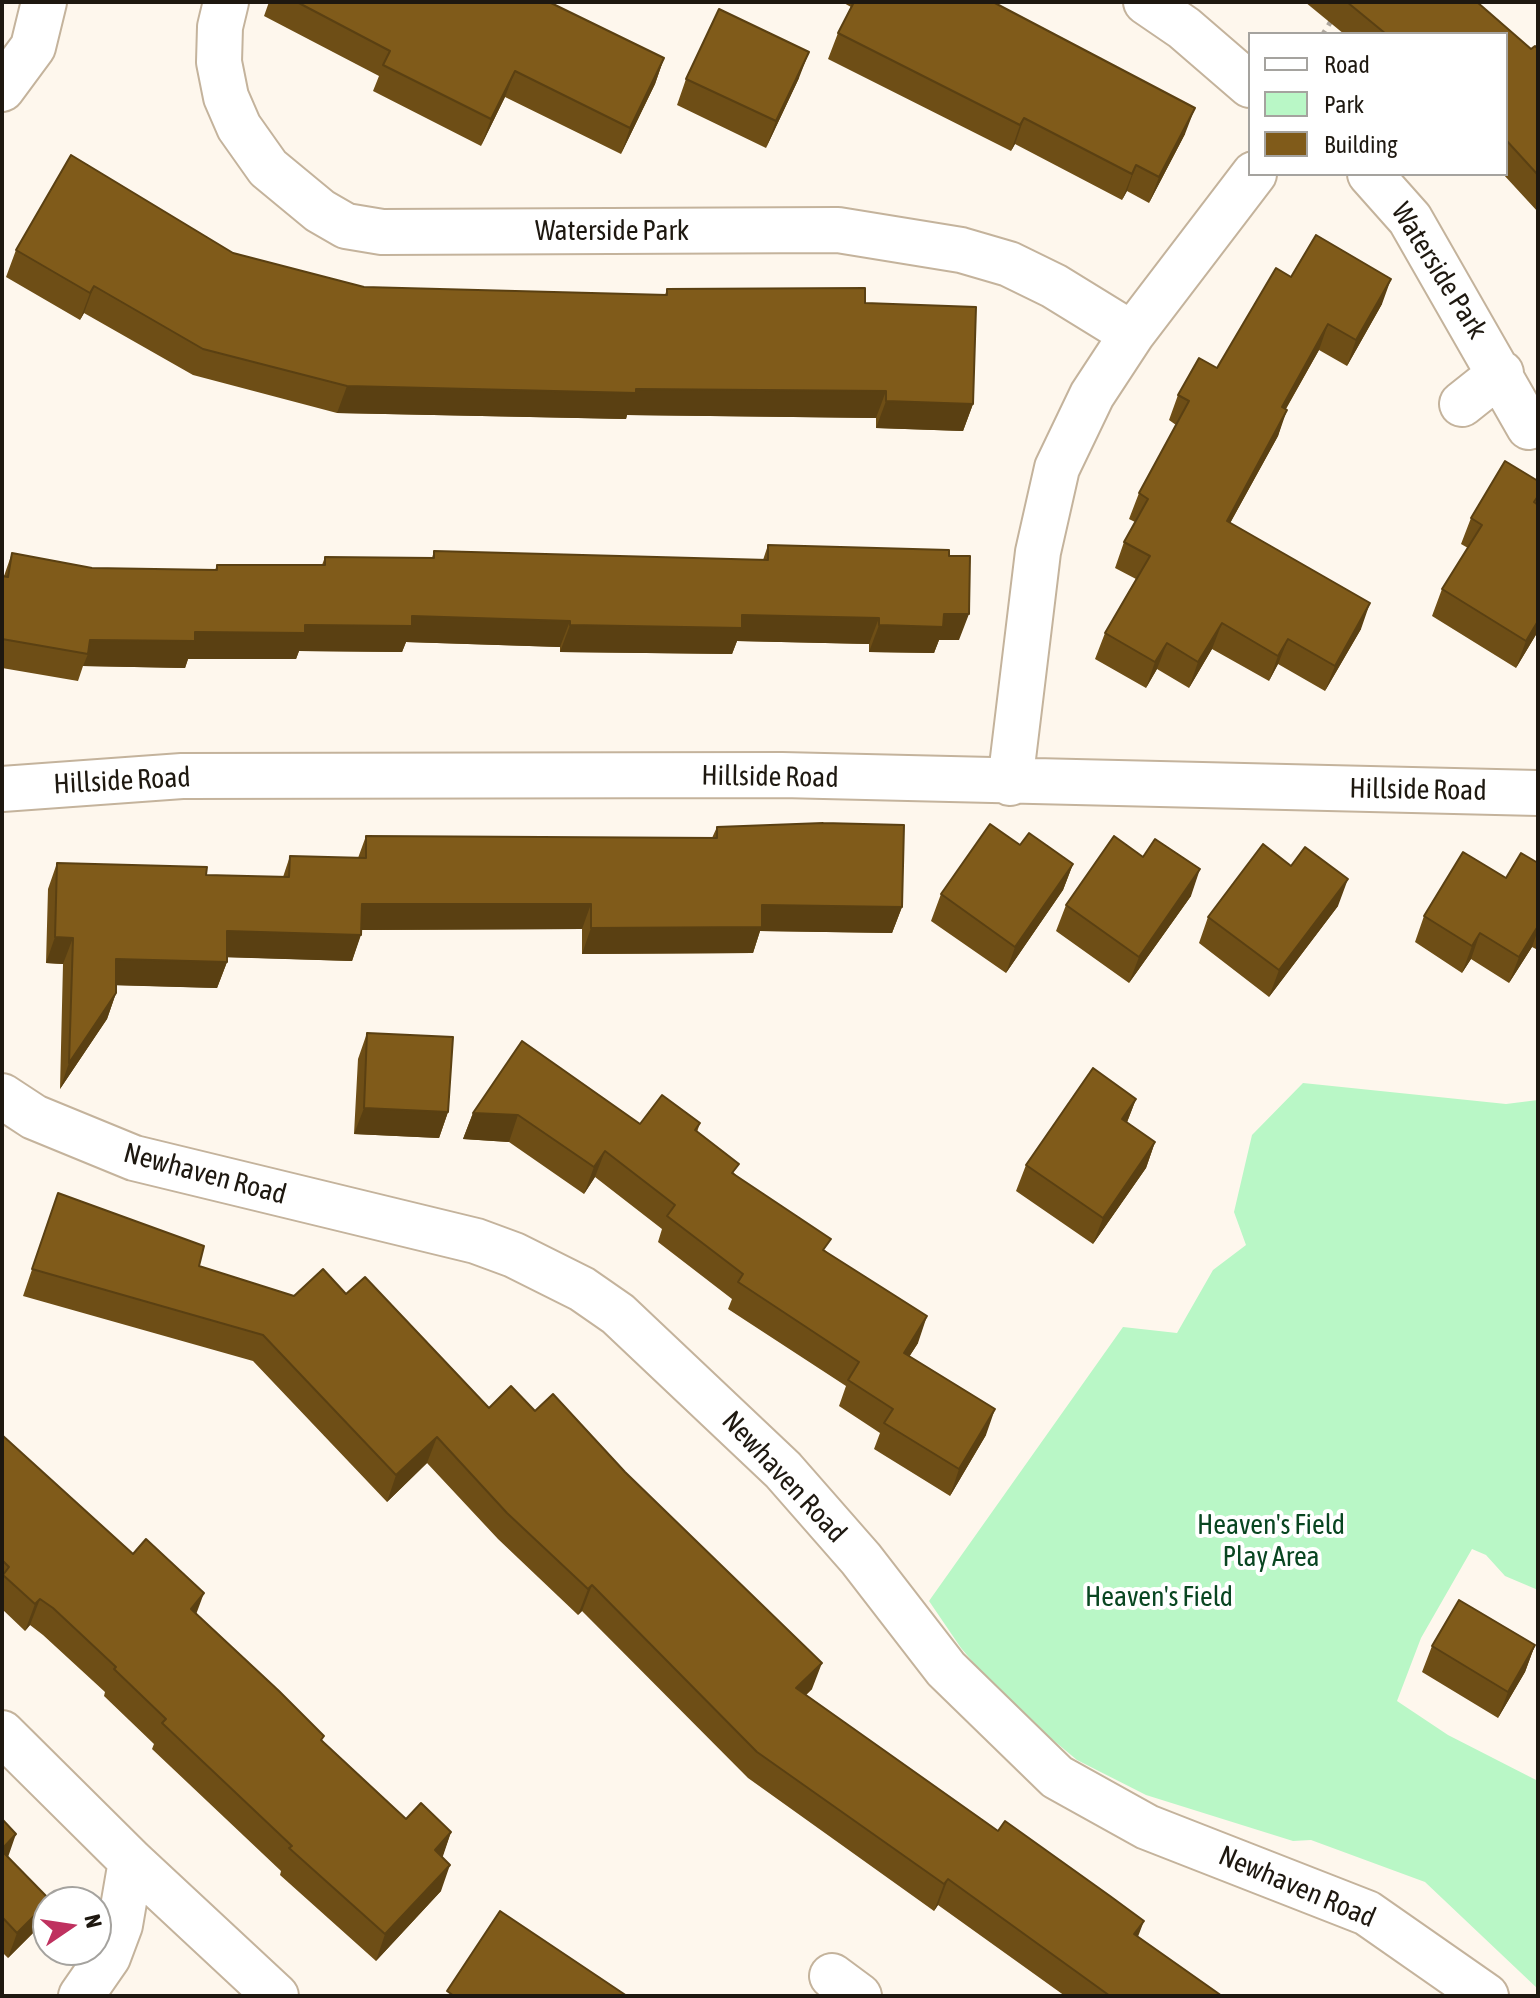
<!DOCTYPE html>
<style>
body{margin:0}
#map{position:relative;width:1540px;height:1998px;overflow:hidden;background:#fef7ed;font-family:"Asap Condensed",sans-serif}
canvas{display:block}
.frame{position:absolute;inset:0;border:4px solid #1e1810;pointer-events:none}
.legend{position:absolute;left:1248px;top:32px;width:260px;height:144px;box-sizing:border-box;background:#fff;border:2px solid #a5a39f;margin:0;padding:10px 14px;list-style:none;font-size:24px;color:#1e1810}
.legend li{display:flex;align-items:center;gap:16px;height:40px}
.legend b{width:40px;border:2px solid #a5a39f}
.north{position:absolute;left:32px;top:1886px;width:80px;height:80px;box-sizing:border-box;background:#fff;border:2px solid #a5a39f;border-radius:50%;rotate:77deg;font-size:22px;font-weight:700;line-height:32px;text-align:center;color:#1e1810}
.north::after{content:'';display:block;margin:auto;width:28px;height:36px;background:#bf315f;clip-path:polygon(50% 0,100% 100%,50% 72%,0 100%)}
</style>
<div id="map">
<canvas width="1540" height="1998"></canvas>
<div class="frame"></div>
<ul class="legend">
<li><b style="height:10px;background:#fff"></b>Road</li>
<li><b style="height:22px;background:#b9f7c6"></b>Park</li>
<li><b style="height:22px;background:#805b1a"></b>Building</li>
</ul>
<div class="north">N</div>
</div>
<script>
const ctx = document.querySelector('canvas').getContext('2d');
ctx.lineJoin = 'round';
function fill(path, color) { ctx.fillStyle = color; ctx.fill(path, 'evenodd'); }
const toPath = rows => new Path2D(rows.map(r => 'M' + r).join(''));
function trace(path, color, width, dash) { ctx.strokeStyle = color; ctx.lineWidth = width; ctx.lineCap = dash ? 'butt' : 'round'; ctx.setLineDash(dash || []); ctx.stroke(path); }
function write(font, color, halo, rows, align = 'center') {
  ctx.font = font + ' "Asap Condensed",sans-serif'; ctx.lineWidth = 8; ctx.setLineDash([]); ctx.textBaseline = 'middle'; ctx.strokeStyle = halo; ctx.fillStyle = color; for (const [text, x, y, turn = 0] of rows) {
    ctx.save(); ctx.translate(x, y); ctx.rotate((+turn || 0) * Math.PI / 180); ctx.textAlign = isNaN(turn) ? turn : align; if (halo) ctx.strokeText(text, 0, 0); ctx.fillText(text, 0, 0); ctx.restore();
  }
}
fill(toPath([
 [1303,1083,1506,1104,1538,1100,1538,1590,1505,1576,1486,1555,1472,1549,1421,1638,1397,1701,1448,1735,1538,1781,1538,1989,1425,1882,1311,1840,1293,1841,1146,1795,1077,1760,1005,1700,961,1648,929,1601,1123,1327,1177,1333,1213,1270,1246,1245,1234,1212,1252,1135]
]), '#b9f7c6');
const minor = toPath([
 [226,2,220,27,219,62,226,97,239,127,268,168,320,211,346,226,382,232,838,230,961,250,1009,264,1054,286,1132,334],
 [1146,2,1184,28,1250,85],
 [2,89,33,47,44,2],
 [1370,174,1410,219,1529,427],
 [1462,404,1501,373],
 [1010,783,1038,552,1057,468,1092,395,1132,334,1254,174],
 [2,789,182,776,782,775,1538,793],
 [2,1096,34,1117,134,1158,476,1241,514,1255,582,1289,618,1314,783,1470,861,1559,946,1669,1057,1777,1147,1827,1367,1913,1486,1996],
 [2,1733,131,1861,276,1996],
 [832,1976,859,1996],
 [81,1996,108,1957,120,1925,131,1861]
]);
trace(minor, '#c4b39c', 48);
trace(toPath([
 [1323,34,1333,18]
]), '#ada69d', 5, [4, 6]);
trace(minor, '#fff', 44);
fill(toPath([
 [269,2,549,2,664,58,655,84,621,154,505,97,481,146,373,91,379,76,264,16],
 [842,2,993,2,1185,134,1149,203,1127,191,1122,200,1015,144,1011,151,828,59,838,33,851,7],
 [1305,2,1477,2,1531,49,1538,49,1538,212,1503,174,1506,174,1506,34,1344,34],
 [799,78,766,148,677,105,686,79],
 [16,250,233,253,364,287,665,295,667,289,865,303,973,404,963,431,876,428,876,418,627,415,626,419,337,413,193,375,84,313,80,320,6,277],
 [1291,277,1382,304,1347,366,1319,350,1286,409,1278,436,1230,523,1361,629,1325,691,1278,664,1269,681,1212,649,1189,688,1157,669,1146,688,1095,659,1105,633,1136,579,1115,568,1124,542,1135,522,1129,519,1139,493,1176,425,1169,420,1178,395,1217,368],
 [1538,481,1538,634,1537,633,1516,668,1432,616,1442,589,1468,548,1461,544,1471,518],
 [768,545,949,556,959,640,939,640,934,653,869,652,869,644,737,641,732,654,560,652,560,647,406,642,402,652,299,651,296,659,188,659,185,668,83,666,78,681,2,668,2,576,4,576,12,553,92,568,215,570,217,565,322,565,325,557,432,558,434,551,763,560],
 [717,827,902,907,892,933,760,931,753,953,582,954,582,929,362,930,352,961,227,957,227,962,217,988,116,985,116,993,107,1019,60,1089,63,964,46,963,48,889,57,863,206,875,283,877,290,856,358,858,366,836,712,838],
 [1020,845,1073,864,1063,890,1006,973,931,921,941,894],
 [1538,863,1538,950,1532,947,1509,983,1471,959,1462,973,1415,942,1424,916],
 [1191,896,1129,983,1056,931,1066,905],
 [1338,906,1269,997,1199,943,1208,917],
 [367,1033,448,1112,439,1138,354,1134,358,1059],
 [522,1041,640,1124,700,1123,697,1132,735,1174,826,1251,918,1343,909,1357,986,1435,950,1496,874,1449,880,1433,839,1406,846,1386,728,1309,732,1299,658,1242,662,1229,595,1177,584,1194,509,1142,463,1139,473,1113],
 [1136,1099,1127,1122,1155,1142,1146,1168,1093,1244,1016,1191,1026,1165],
 [58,1193,199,1266,294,1296,346,1294,489,1408,812,1689,806,1695,1138,1937,1222,1996,1065,1996,938,1905,934,1911,748,1778,582,1611,578,1615,498,1539,427,1463,387,1502,253,1361,23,1296],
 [2,1435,197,1614,322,1741,406,1819,451,1832,442,1857,441,1891,376,1961,280,1875,281,1871,152,1749,154,1744,104,1696,105,1692,43,1635,30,1625,25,1631,2,1609],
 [1535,1645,1525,1672,1498,1718,1422,1672,1432,1646],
 [2,1819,8,1857,41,1925,8,1958,2,1952]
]), '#6e4e16');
fill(toPath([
 [809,52,799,78,766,148,776,121],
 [664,58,655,84,621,154,630,128],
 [515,71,505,97,481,146,491,119],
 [1195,108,1185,134,1149,203,1159,177],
 [1024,118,1015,144,1011,151,1020,125],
 [1136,165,1127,191,1122,200,1132,174],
 [1391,279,1382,304,1347,366,1356,340],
 [94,286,84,313,80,320,90,293],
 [1328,324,1319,350,1272,433,1282,407],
 [347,386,636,389,886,391,876,418,627,415,626,419,337,413],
 [886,401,973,404,963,431,876,428],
 [1287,410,1278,436,1217,547,1227,521],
 [1370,603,1361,629,1325,691,1335,666],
 [944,614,969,614,959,640,939,640,934,653,869,652,879,625],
 [742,615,879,618,869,644,737,641,732,654,560,652,570,625],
 [412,616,570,621,560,647,406,642,402,652,299,651,296,659,188,659,185,668,83,666,88,654,90,640],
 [1538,621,1537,633,1516,668,1526,641],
 [1222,623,1212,649,1189,688,1198,662],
 [1288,639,1278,664,1269,681,1278,656],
 [1167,643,1157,669,1146,688,1155,662],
 [1073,864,1063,890,1006,973,1015,947],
 [1200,869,1191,896,1129,983,1139,957],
 [1348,879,1338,906,1269,997,1279,970],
 [362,904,591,904,582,929,352,930],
 [762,905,902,907,892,933,760,931,753,953,582,954,591,928],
 [1538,926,1538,930,1532,947,1509,983,1519,957],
 [227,931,361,935,352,961,218,957],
 [1480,933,1471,959,1462,973,1472,946],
 [55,937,73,938,63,964,46,963],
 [116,959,227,962,217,988,107,985],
 [116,993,107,1019,60,1089,69,1063],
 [1136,1099,1126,1125,1122,1119],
 [364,1108,448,1112,439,1138,354,1134],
 [473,1113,518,1115,509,1142,463,1139],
 [1155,1142,1146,1168,1093,1244,1103,1218],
 [605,1151,595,1177,584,1194,594,1167],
 [927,1316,918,1343,894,1380,904,1353],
 [995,1409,986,1435,950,1496,959,1469],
 [437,1437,427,1463,387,1502,396,1475],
 [592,1585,582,1611,578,1615,588,1589],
 [204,1593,194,1620,191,1609],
 [40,1599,30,1625,25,1631,35,1604],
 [1535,1645,1525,1672,1498,1718,1508,1692],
 [822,1663,812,1689,786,1714,796,1688],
 [451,1832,442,1859,435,1850],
 [16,1834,7,1860,2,1865,2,1849],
 [450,1865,441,1891,376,1961,385,1934],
 [948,1879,938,1905,934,1911,944,1884],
 [48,1902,48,1907,41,1925,8,1958,17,1933],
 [1144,1921,1134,1947,1134,1934]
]), '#5a4012');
const building = toPath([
 [297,2,549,2,664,58,630,128,515,71,491,119,383,65,390,51,297,2],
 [854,2,993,2,1195,108,1159,177,1136,165,1132,174,1024,118,1020,125,838,33,854,2],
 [1347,2,1477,2,1531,49,1535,46,1538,49,1538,175,1506,140,1506,34,1386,34,1347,2],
 [719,9,809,52,776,121,686,79,719,9],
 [71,155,233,253,364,287,667,295,667,289,865,288,865,303,976,307,973,404,886,401,886,391,636,389,636,393,347,386,203,349,94,286,90,293,16,250,71,155],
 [1316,235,1391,279,1356,340,1328,324,1282,407,1287,410,1227,521,1370,603,1335,666,1288,639,1278,656,1222,623,1198,662,1167,643,1155,662,1105,633,1150,556,1124,542,1148,499,1139,493,1189,401,1178,395,1199,358,1217,368,1276,268,1291,277,1316,235],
 [1505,461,1538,481,1538,496,1534,502,1538,505,1538,621,1526,641,1442,589,1482,525,1471,518,1505,461],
 [768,545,949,550,949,556,970,556,969,614,944,614,943,627,879,625,879,618,742,615,742,628,570,625,570,621,412,616,412,626,305,625,305,633,195,632,195,641,90,640,88,654,2,639,2,576,8,577,12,553,92,568,217,570,217,565,325,565,325,557,434,558,434,551,768,560,768,545],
 [823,823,904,825,902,907,762,905,762,927,591,928,591,904,362,904,361,935,227,931,227,962,116,959,116,993,69,1063,73,938,55,937,57,863,207,867,206,875,289,877,290,856,366,858,366,836,717,838,717,827,823,823],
 [990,824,1020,845,1029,833,1073,864,1015,947,941,894,990,824],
 [1114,836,1143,857,1155,839,1200,869,1139,957,1066,905,1114,836],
 [1263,844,1291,866,1305,847,1348,879,1279,970,1208,917,1263,844],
 [1463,852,1506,878,1521,853,1538,863,1538,926,1519,957,1480,933,1472,946,1424,916,1463,852],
 [367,1033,453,1037,448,1112,364,1108,367,1033],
 [522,1041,640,1124,662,1095,700,1123,695,1130,739,1164,732,1173,831,1239,823,1250,927,1316,904,1353,995,1409,959,1469,884,1423,893,1409,848,1380,859,1362,738,1282,743,1274,667,1216,675,1205,605,1151,594,1167,518,1115,473,1113,522,1041],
 [1093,1068,1136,1099,1122,1119,1155,1142,1103,1218,1026,1165,1093,1068],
 [58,1193,204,1246,199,1266,294,1296,323,1269,346,1294,365,1277,489,1408,511,1386,535,1411,553,1394,625,1472,822,1663,796,1688,998,1831,1005,1821,1110,1896,1144,1921,1134,1934,1222,1996,1110,1996,948,1879,944,1884,757,1752,592,1585,588,1589,507,1513,437,1437,396,1475,263,1335,32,1269,58,1193],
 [2,1435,133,1554,146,1539,204,1593,191,1609,279,1691,324,1736,321,1740,406,1819,421,1803,451,1832,435,1850,450,1865,385,1934,289,1848,292,1846,162,1723,166,1719,114,1669,116,1667,53,1608,40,1599,35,1604,3,1575,9,1567,2,1560,2,1435],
 [1459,1600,1535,1645,1508,1692,1432,1646,1459,1600],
 [2,1819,16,1834,2,1849,2,1819],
 [2,1851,50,1900,17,1933,2,1917,2,1851],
 [500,1911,627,1996,454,1996,447,1991,500,1911]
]);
fill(building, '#805b1a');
trace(building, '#5a4012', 2);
write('28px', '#1e1810', '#fff', [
 ["Waterside Park",612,231],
 ["Waterside Park",1439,271,58],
 ["Hillside Road",770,777,1],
 ["Hillside Road",122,781,-3],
 ["Hillside Road",1418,790,1],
 ["Newhaven Road",205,1174,15],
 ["Newhaven Road",784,1477,47],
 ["Newhaven Road",1297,1887,23]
]);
write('28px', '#094621', '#fff', [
 ["Heaven's Field",1271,1525],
 ["Play Area",1271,1557],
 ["Heaven's Field",1159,1597]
]);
</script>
